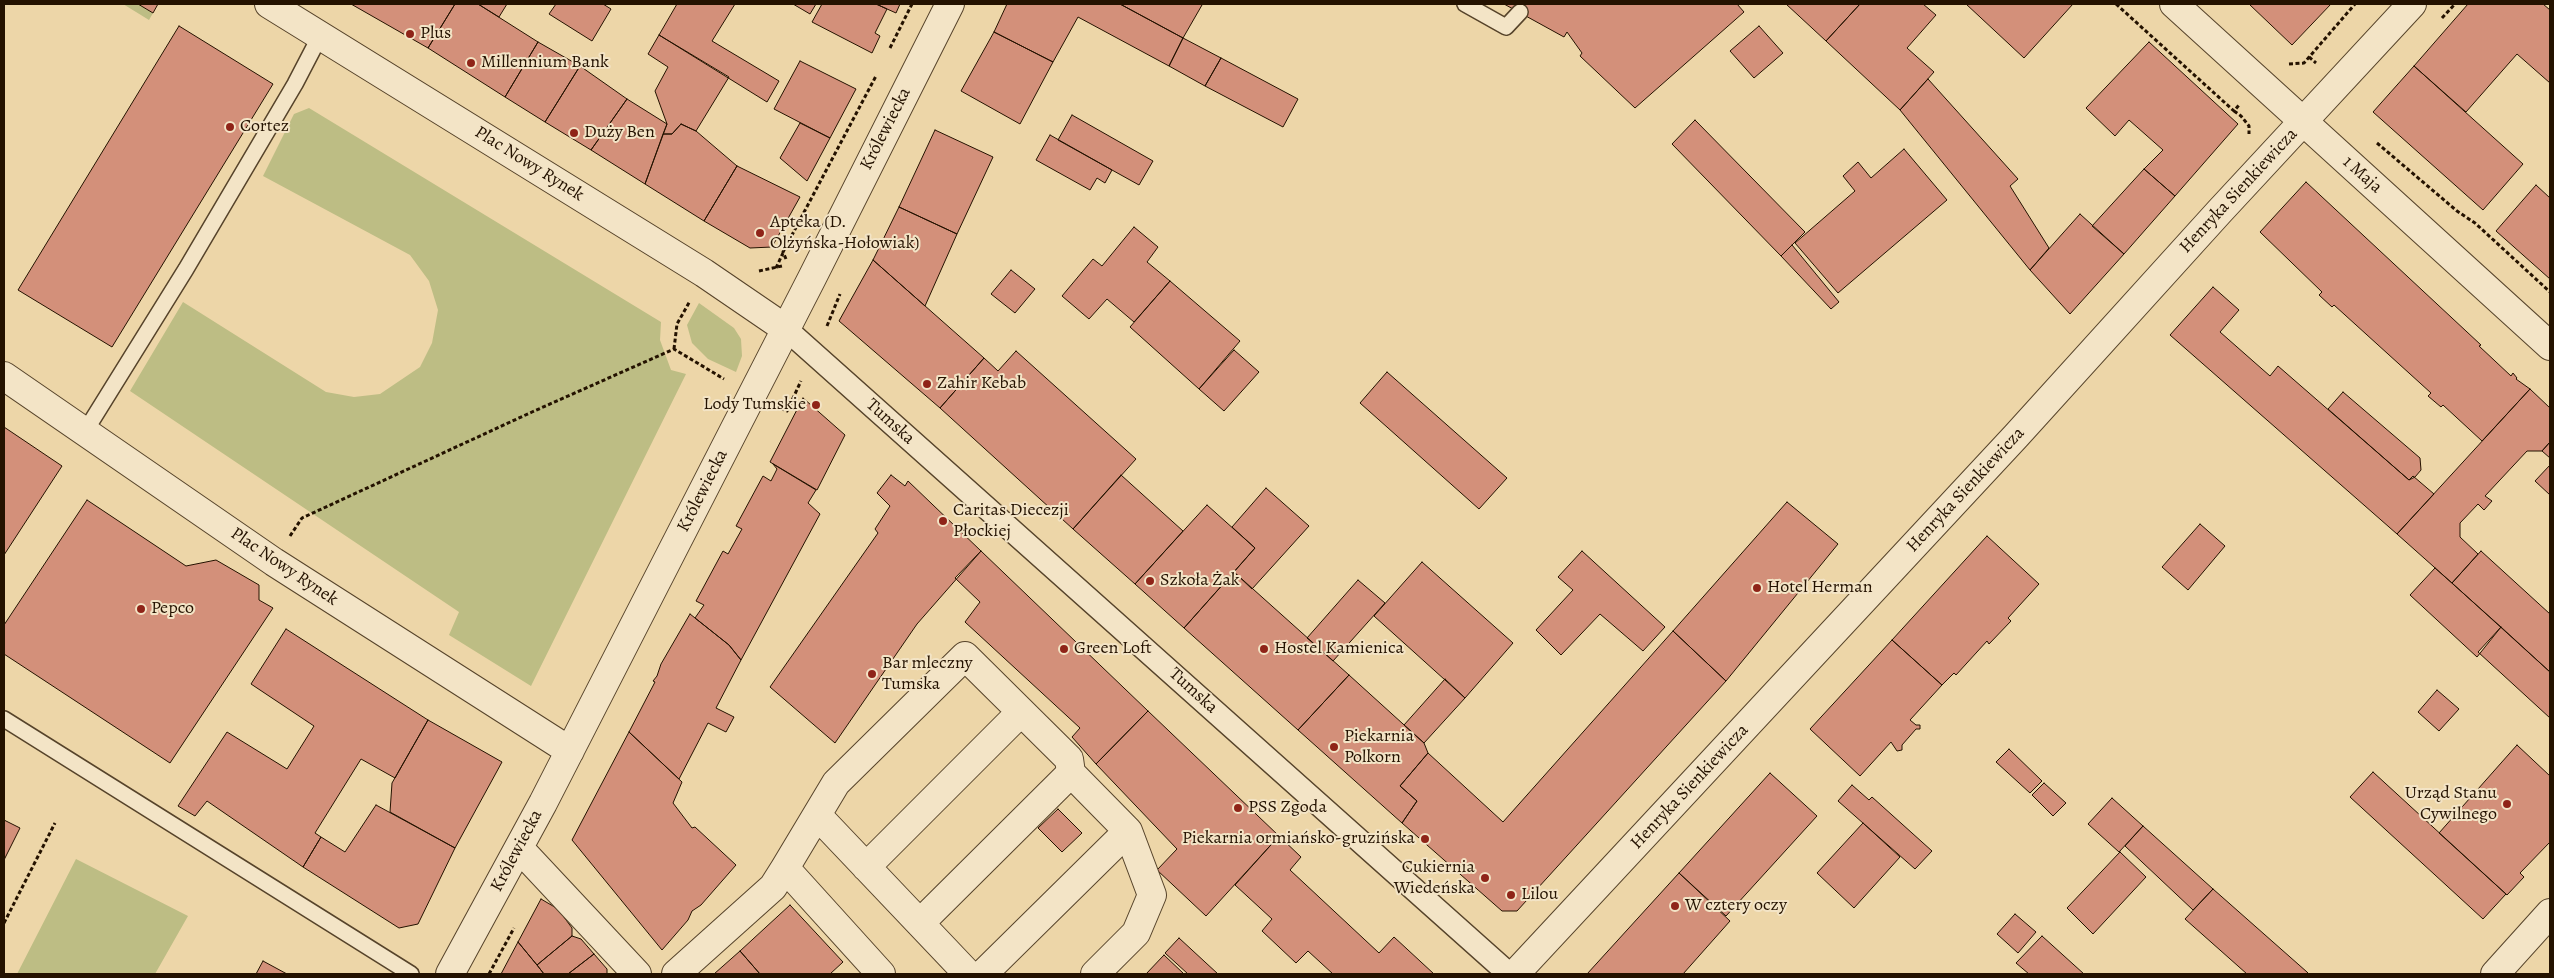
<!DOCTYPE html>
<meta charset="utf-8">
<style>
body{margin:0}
#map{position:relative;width:2554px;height:978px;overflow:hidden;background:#edd6a8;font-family:Alegreya,serif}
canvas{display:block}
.frame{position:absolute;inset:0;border:5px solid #241200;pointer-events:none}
</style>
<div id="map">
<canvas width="2554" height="978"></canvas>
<div class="frame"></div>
</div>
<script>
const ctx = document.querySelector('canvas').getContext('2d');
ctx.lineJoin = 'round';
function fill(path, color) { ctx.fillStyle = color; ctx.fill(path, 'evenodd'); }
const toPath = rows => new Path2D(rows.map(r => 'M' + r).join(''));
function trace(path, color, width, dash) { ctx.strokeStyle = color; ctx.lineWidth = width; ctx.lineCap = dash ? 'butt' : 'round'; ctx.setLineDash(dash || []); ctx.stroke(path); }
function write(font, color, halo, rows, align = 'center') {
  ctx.font = font + ' Alegreya,serif'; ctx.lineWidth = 4; ctx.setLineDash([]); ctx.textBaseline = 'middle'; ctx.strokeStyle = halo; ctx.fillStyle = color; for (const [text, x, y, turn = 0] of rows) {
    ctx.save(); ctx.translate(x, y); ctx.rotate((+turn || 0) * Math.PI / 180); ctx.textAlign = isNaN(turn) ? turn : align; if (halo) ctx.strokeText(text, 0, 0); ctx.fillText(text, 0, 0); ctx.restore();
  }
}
fill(toPath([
 [123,4,138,4,153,13,149,20],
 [309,108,661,322,660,340,671,370,686,374,531,686,449,635,459,612,130,391,183,302,326,392,354,397,380,394,420,367,432,343,438,310,429,281,410,255,263,176,294,114],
 [699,303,734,328,741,339,742,356,736,372,708,359,692,343,687,325],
 [76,859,188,916,155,974,17,974]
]), '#bdbd84');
const building = toPath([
 [138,4,158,4,153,13,138,4],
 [351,4,455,4,428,48,351,4],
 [455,4,478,4,538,42,505,97,428,48,455,4],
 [478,4,507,4,499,17,478,4],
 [556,4,603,4,611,9,592,41,549,14,556,4],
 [677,4,735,4,712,41,779,81,767,102,659,35,677,4],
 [793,4,816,4,810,14,793,4],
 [822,4,876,4,887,9,875,33,880,36,872,53,812,22,822,4],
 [876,4,900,4,896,13,876,4],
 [1007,4,1120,4,1183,38,1169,66,1078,17,1053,62,994,32,1007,4],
 [1120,4,1199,4,1202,5,1183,38,1120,4],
 [1504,4,1737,4,1744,12,1635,108,1580,56,1582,53,1567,32,1564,37,1504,4],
 [1786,4,1860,4,1826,41,1786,4],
 [1860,4,1923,4,1936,15,1907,48,1934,72,1900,110,1826,41,1860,4],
 [1966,4,2073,4,2024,58,1966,4],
 [2249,4,2331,4,2292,45,2249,4],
 [2468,4,2543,4,2550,10,2550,83,2517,54,2466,112,2414,66,2468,4],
 [179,26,273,84,112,347,18,290,179,26],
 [1759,26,1783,53,1754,78,1730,51,1759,26],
 [994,32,1053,62,1020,124,961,91,994,32],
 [659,35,729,77,696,131,681,124,672,134,663,134,667,124,655,91,668,67,648,54,659,35],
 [1183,38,1221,58,1205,86,1169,66,1183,38],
 [538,42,580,66,545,122,505,97,538,42],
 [2149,42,2238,124,2175,196,2144,169,2163,150,2129,120,2115,136,2086,108,2149,42],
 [1221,58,1298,99,1283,127,1205,86,1221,58],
 [800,61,856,89,830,138,774,109,800,61],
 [580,66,627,99,591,150,545,122,580,66],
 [2414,66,2523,164,2483,210,2373,112,2414,66],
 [1928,79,2018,179,2010,186,2049,248,2030,270,1900,110,1928,79],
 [627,99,667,124,645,184,591,150,627,99],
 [1072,115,1153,161,1139,185,1058,140,1072,115],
 [1695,120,1805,232,1781,256,1672,144,1695,120],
 [800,123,830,138,807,181,780,158,800,123],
 [681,124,696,131,737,166,704,221,645,184,663,134,672,134,681,124],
 [935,130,993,157,957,234,899,207,935,130],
 [1050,135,1112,170,1105,183,1097,178,1090,190,1036,160,1050,135],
 [1904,149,1947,200,1838,293,1795,243,1855,191,1843,176,1858,162,1871,178,1904,149],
 [737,166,800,197,772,247,750,248,704,221,737,166],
 [2144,169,2175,196,2124,254,2092,226,2144,169],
 [2306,182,2481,345,2479,346,2511,376,2513,373,2517,378,2516,379,2530,389,2482,441,2443,405,2441,407,2428,396,2431,393,2334,305,2332,307,2319,295,2322,292,2260,232,2306,182],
 [2536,185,2550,198,2550,279,2496,231,2536,185],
 [899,207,957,234,925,306,873,260,899,207],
 [2080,214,2124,254,2070,314,2030,270,2080,214],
 [1134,227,1158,247,1147,262,1170,281,1134,322,1107,299,1089,319,1062,296,1093,259,1102,266,1134,227],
 [1792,245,1839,302,1831,309,1781,256,1792,245],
 [873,260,984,358,940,408,839,321,873,260],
 [1011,270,1035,289,1015,313,991,294,1011,270],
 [1170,281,1240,341,1199,389,1130,327,1170,281],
 [2213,287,2239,310,2220,332,2270,376,2278,366,2409,480,2413,476,2434,494,2397,534,2170,335,2213,287],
 [1234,350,1259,372,1224,411,1199,389,1234,350],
 [1016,351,1136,459,1073,529,940,408,984,358,998,371,1016,351],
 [1387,372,1507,478,1479,509,1360,403,1387,372],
 [2530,389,2550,408,2550,442,2542,451,2527,451,2485,496,2492,501,2484,510,2478,504,2460,523,2460,537,2478,554,2452,583,2397,534,2530,389],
 [2343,392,2420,458,2421,470,2415,477,2409,480,2328,409,2343,392],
 [803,398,845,435,817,490,770,462,803,398],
 [4,427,62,466,4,555,4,427],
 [2550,442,2550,458,2542,451,2550,442],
 [773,464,816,490,808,503,820,514,741,660,729,645,695,618,704,605,696,601,723,551,728,554,742,529,736,526,763,476,771,481,777,469,773,464],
 [2550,465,2550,495,2535,481,2550,465],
 [891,475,905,486,908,481,981,551,917,624,835,743,770,687,878,533,875,529,890,506,877,493,891,475],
 [1121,475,1183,531,1135,584,1073,529,1121,475],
 [1266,488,1309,526,1252,589,1234,572,1255,548,1232,527,1266,488],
 [87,500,186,566,216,560,259,585,259,600,273,608,170,763,4,654,4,625,87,500],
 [1787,502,1838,544,1726,681,1673,631,1787,502],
 [1207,505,1255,548,1184,628,1135,584,1207,505],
 [2200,524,2225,546,2188,590,2162,567,2200,524],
 [1987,536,2039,584,2008,618,2011,621,1989,644,1987,641,1956,675,1954,673,1942,685,1892,640,1987,536],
 [981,551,1148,711,1096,764,1072,737,1080,728,965,622,980,602,955,578,981,551],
 [1582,551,1665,627,1643,651,1600,614,1561,655,1536,630,1573,590,1558,577,1582,551],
 [2481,551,2550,614,2550,672,2452,583,2481,551],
 [1422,562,1513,643,1465,698,1374,616,1422,562],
 [2435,568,2501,627,2477,657,2410,595,2435,568],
 [1234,572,1349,675,1298,730,1184,628,1234,572],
 [1358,580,1385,603,1333,661,1307,638,1358,580],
 [690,614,729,645,741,660,716,708,734,717,726,732,708,723,679,779,629,732,655,682,653,681,657,676,661,664,690,614],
 [2501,627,2550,672,2550,718,2478,652,2501,627],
 [286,629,428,720,395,778,361,759,315,833,321,837,303,867,207,801,195,816,178,806,227,732,287,769,314,726,251,684,286,629],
 [1673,631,1726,681,1517,911,1502,911,1402,823,1417,801,1400,786,1428,753,1503,822,1673,631],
 [1892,640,1942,685,1910,720,1916,725,1920,725,1920,729,1916,729,1902,745,1902,750,1897,751,1891,742,1860,776,1810,729,1892,640],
 [1349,675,1424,743,1428,753,1400,786,1417,801,1402,823,1298,730,1349,675],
 [1445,679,1465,698,1424,743,1404,725,1445,679],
 [2437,690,2459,709,2439,731,2418,712,2437,690],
 [1148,711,1279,836,1206,916,1157,870,1177,849,1096,764,1148,711],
 [428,720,502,762,455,848,390,812,392,783,428,720],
 [629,732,682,782,673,803,692,828,695,827,736,865,701,905,692,911,688,920,662,950,572,840,629,732],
 [2517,745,2550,776,2550,842,2520,873,2524,877,2507,895,2439,833,2517,745],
 [2009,749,2042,781,2030,793,1996,762,2009,749],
 [2373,772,2506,894,2483,919,2350,797,2373,772],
 [1770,773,1817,816,1726,916,1679,873,1770,773],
 [2044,783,2066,803,2053,816,2032,795,2044,783],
 [1852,785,1869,800,1872,797,1932,851,1915,869,1838,801,1852,785],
 [2112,798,2143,826,2119,852,2088,824,2112,798],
 [376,805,455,848,418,924,399,928,303,867,321,837,345,852,376,805],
 [1058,809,1082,833,1062,852,1038,828,1058,809],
 [4,820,20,828,4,860,4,820],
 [1863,823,1900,857,1854,908,1817,873,1863,823],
 [2143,826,2213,889,2193,910,2125,846,2143,826],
 [1279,836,1301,857,1290,870,1379,953,1394,937,1434,974,1333,974,1308,951,1296,963,1262,931,1272,919,1235,885,1279,836],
 [2120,852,2146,877,2093,934,2067,908,2120,852],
 [1679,873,1730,921,1683,974,1587,974,1679,873],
 [2213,889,2307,972,2309,974,2247,974,2185,919,2213,889],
 [541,899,558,909,572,928,572,936,537,965,518,942,541,899],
 [790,905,843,962,830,974,760,974,740,951,790,905],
 [2015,914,2036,932,2018,953,1997,934,2015,914],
 [572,936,581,939,594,954,568,974,544,974,537,965,572,936],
 [2042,936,2084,974,2029,974,2016,963,2042,936],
 [1179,938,1218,974,1188,974,1165,953,1179,938],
 [518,942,537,965,544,974,501,974,518,942],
 [740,951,760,974,714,974,740,951],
 [594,954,607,969,607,974,568,974,594,954],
 [1164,955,1184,974,1146,974,1164,955],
 [263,961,287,974,256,974,263,961]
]);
fill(building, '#d3907a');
trace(building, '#241200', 1);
const service = toPath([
 [1465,4,1506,27,1520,12],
 [86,430,186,269,295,84,321,34],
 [4,719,411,974]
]);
const pedestrian = toPath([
 [786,329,1509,974]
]);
const minor = toPath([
 [269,4,704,273,786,329],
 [2174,4,2550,346],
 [4,376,274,562,570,751],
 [817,815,968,974],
 [519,848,637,974],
 [866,867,1021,712],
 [785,868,836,783,965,656,1069,759,1071,773,1128,831,1152,895,1136,933,1095,974],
 [920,923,1071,773],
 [450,974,543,803,812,278,950,4],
 [676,974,773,887,785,868,881,974],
 [983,974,1128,831]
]);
const tertiary = toPath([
 [1515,974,2016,436,2219,212,2412,4],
 [2495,974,2550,913]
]);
trace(service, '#56432a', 18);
trace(pedestrian, '#56432a', 25);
trace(minor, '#56432a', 30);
trace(tertiary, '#56432a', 30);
trace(toPath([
 [2116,4,2234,111,2239,105],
 [2442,18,2455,4],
 [890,48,912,4],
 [2309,57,2316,63],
 [2289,64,2304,63,2355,4],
 [2234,111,2241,116,2249,126,2249,134],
 [2377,143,2457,211,2475,223,2550,292],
 [786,259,783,252,876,76],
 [776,268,783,253],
 [759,271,782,266],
 [827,326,840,294],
 [674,349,677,324,690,301],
 [781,408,787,411,801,381],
 [290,536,302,518,532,412,674,349,724,379],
 [4,923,55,823],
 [489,974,514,928]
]), '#241200', 3, [4, 2.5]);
trace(service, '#f3e4c6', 15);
trace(pedestrian, '#f3e4c6', 22);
trace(minor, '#f3e4c6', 28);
trace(tertiary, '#f3e4c6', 28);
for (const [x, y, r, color] of [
 [410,34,5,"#8f2418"],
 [471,63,5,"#8f2418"],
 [230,127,5,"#8f2418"],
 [574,133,5,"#8f2418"],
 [760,233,5,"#8f2418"],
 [927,384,5,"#8f2418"],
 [816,405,5,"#8f2418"],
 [943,521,5,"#8f2418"],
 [1150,581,5,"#8f2418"],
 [1757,588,5,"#8f2418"],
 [141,609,5,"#8f2418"],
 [1064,649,5,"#8f2418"],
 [1264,649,5,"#8f2418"],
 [872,674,5,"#8f2418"],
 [1334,747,5,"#8f2418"],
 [2507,804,5,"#8f2418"],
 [1238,808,5,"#8f2418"],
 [1425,839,5,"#8f2418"],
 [1485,878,5,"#8f2418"],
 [1511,895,5,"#8f2418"],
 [1675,906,5,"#8f2418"]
]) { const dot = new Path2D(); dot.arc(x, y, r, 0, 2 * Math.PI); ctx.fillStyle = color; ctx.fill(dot); trace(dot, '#f3e4c6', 2); }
write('18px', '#241200', '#f3e4c6', [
 ["Plus",420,34],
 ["Millennium Bank",481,63],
 ["Cortez",240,127],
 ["Duży Ben",584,133],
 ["Apteka (D.",770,223],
 ["Olżyńska-Hołowiak)",770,244],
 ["Zahir Kebab",937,384],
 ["Lody Tumskie",806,405,"right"],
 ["Caritas Diecezji",953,511],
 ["Płockiej",953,532],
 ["Szkoła Żak",1160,581],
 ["Hotel Herman",1767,588],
 ["Pepco",151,609],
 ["Green Loft",1074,649],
 ["Hostel Kamienica",1274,649],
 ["Bar mleczny",882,664],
 ["Tumska",882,685],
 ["Piekarnia",1344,737],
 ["Polkorn",1344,758],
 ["Urząd Stanu",2497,794,"right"],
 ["Cywilnego",2497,815,"right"],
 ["PSS Zgoda",1248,808],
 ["Piekarnia ormiańsko-gruzińska",1415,839,"right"],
 ["Cukiernia",1475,868,"right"],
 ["Wiedeńska",1475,889,"right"],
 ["Lilou",1521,895],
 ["W cztery oczy",1685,906]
], 'left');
write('18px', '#241200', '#f3e4c6', [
 ["Królewiecka",886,129,-63],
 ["Plac Nowy Rynek",529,164,32],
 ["1 Maja",2362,175,42],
 ["Henryka Sienkiewicza",2239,191,-47],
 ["Tumska",890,422,42],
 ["Henryka Sienkiewicza",1966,490,-47],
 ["Królewiecka",703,491,-63],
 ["Plac Nowy Rynek",284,567,34],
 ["Tumska",1193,691,42],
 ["Henryka Sienkiewicza",1690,787,-47],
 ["Królewiecka",517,851,-62]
]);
</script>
